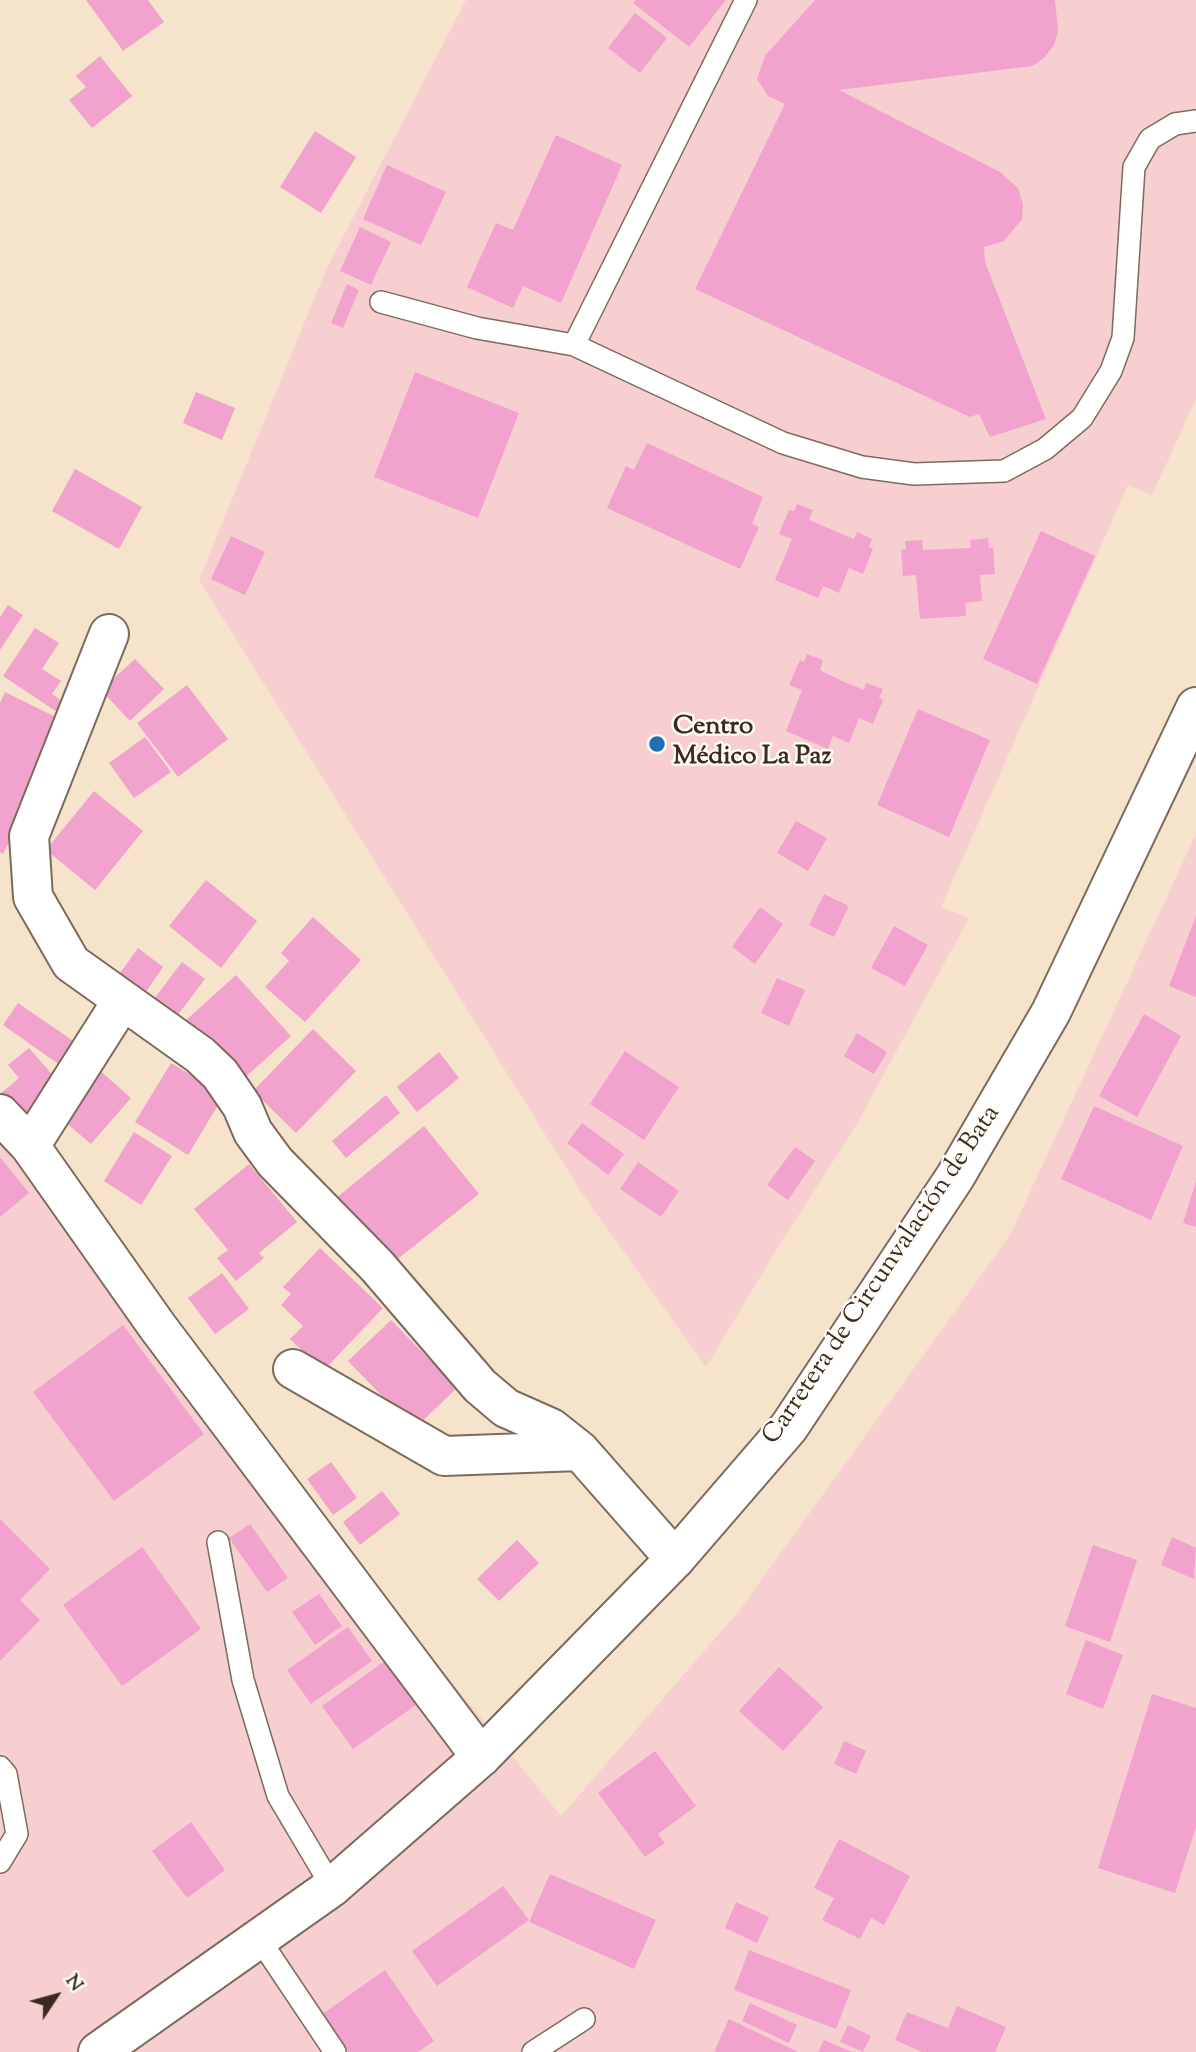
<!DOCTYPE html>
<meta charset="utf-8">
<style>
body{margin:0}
#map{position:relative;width:1196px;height:2052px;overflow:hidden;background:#f6e3cb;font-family:"Sorts Mill Goudy",serif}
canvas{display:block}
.north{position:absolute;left:21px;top:1961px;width:70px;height:70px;-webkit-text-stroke:5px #fdfcf7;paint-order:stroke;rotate:54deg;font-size:19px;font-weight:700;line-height:28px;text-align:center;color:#3b2a1e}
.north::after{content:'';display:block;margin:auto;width:24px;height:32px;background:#3b2a1e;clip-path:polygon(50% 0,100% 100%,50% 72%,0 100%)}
</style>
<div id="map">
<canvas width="1196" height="2052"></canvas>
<div class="north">N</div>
</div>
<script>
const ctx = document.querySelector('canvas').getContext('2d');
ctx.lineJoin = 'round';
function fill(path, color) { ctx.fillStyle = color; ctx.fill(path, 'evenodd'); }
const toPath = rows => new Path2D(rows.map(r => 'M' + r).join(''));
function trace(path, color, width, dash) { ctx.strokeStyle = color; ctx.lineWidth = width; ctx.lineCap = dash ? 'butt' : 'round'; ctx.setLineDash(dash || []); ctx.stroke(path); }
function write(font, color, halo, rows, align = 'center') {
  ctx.font = font + ' "Sorts Mill Goudy",serif'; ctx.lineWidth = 5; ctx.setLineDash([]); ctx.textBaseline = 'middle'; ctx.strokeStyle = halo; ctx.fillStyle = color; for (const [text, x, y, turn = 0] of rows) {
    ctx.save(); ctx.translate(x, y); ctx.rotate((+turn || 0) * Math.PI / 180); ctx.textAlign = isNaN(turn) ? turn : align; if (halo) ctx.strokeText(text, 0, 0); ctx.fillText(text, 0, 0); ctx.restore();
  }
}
fill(toPath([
 [466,0,1196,0,1196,399,1152,495,1128,485,941,907,969,918,854,1129,780,1244,706,1367,583,1195,199,580,326,270],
 [1196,834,1196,2052,0,2052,0,1128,561,1816,739,1611,1010,1235]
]), '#f7cfd1');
fill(toPath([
 [86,0,148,0,164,22,123,51],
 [636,0,726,0,689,47,633,3],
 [815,0,1055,0,1058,31,1054,45,1044,58,1032,66,839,90,1000,172,1018,188,1023,204,1022,219,1004,241,984,247,985,262,1046,419,990,437,979,414,970,417,695,289,785,104,768,96,757,79,765,56],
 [635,13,667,38,640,73,608,48],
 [100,56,132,96,92,128,69,100,86,87,76,76],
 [315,131,356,157,321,213,280,187],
 [556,135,622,165,561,303,523,286,513,308,467,287,496,223,513,230],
 [387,165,446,192,421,245,363,219],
 [360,227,391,242,371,285,340,271],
 [347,284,359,290,343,328,331,323],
 [415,372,519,413,478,518,374,477],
 [196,392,235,408,222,440,183,423],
 [647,443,763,497,752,524,759,527,740,569,607,508,626,466,634,470],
 [75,469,142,507,119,549,52,511],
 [797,504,813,510,809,520,854,539,857,532,872,539,869,547,873,549,863,574,849,568,839,593,823,586,818,598,775,580,792,539,779,534,789,510,794,511],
 [1041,531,1095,556,1037,684,983,659],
 [231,536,265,552,245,595,211,579],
 [988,538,989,548,993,547,995,574,980,575,982,601,965,603,966,616,920,619,916,575,903,576,901,550,906,549,905,541,922,540,923,550,971,548,970,540],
 [8,605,23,615,0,650,0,617],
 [35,628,59,643,42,669,61,681,52,694,63,702,57,712,3,676],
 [807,654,823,660,820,670,842,681,864,690,866,683,883,689,879,698,883,700,873,724,859,718,849,743,833,736,828,749,786,731,802,690,789,685,800,660,804,662],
 [135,659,164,689,130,721,101,690],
 [187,685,228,739,178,777,137,723],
 [5,692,68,723,3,854,0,852,0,703],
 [918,709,990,740,949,837,877,805],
 [145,737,171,772,134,798,109,763],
 [94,791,143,831,95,890,46,850],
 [796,821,827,838,808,871,777,853],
 [206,880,257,921,221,968,169,926],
 [824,894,849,906,834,937,809,925],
 [760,907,783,924,755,964,732,947],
 [1196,916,1196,997,1169,986],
 [313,917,361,960,305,1022,265,987,289,961,281,953],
 [894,926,928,945,905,986,871,968],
 [138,948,163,967,139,1002,113,983],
 [182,962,205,979,171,1024,148,1007],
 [236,975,291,1036,240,1082,184,1022],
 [777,978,805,990,789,1026,761,1013],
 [18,1003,82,1047,67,1070,3,1025],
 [1144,1014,1181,1036,1137,1117,1099,1096],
 [313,1029,356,1071,296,1133,253,1091],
 [857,1033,887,1052,874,1074,844,1056],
 [29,1048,63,1087,17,1124,0,1103,0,1094,19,1078,8,1065],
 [625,1051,679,1087,644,1140,590,1104],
 [439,1052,459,1078,417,1112,397,1087],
 [171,1063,224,1095,188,1155,135,1122],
 [98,1069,131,1098,91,1144,58,1116],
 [386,1095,400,1113,346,1158,332,1141],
 [1094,1106,1183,1146,1151,1220,1061,1179],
 [582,1123,624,1154,608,1175,567,1143],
 [424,1126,479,1194,389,1266,335,1199],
 [134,1132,172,1156,141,1205,104,1181],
 [795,1147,815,1161,788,1200,767,1185],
 [0,1157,29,1193,0,1217],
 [638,1162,679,1191,661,1217,620,1189],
 [249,1164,297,1222,259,1253,264,1258,236,1281,217,1258,228,1250,194,1209],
 [1196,1181,1196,1227,1183,1223],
 [320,1248,383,1308,323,1371,290,1339,303,1326,281,1305,291,1294,283,1287],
 [222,1273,249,1309,215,1334,188,1298],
 [391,1320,457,1388,414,1429,348,1361],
 [123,1325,204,1434,114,1501,33,1392],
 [331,1462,357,1498,333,1515,307,1479],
 [382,1491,400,1514,360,1545,343,1522],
 [0,1519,50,1569,20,1600,40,1620,0,1661],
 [250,1524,288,1578,267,1592,229,1538],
 [1172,1537,1196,1548,1194,1579,1161,1565],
 [517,1540,539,1563,499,1601,477,1579],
 [1093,1545,1137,1560,1110,1642,1065,1626],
 [142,1547,201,1629,122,1686,63,1605],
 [319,1594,342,1626,315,1645,292,1612],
 [348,1627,372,1661,311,1704,287,1670],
 [1086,1640,1123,1655,1103,1709,1066,1694],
 [385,1661,416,1705,353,1749,322,1706],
 [779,1667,823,1707,783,1751,739,1711],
 [1152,1694,1196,1708,1196,1827,1175,1893,1098,1868],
 [844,1741,866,1751,856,1774,834,1764],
 [655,1751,696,1806,658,1834,665,1843,645,1857,598,1793],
 [191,1822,225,1870,187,1898,152,1851],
 [839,1839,910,1876,884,1925,871,1918,860,1939,822,1920,834,1898,814,1888],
 [550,1874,656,1920,634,1969,529,1922],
 [503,1886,529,1920,437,1986,412,1951],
 [736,1902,769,1917,757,1943,725,1928],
 [749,1950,851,1990,836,2029,734,1990],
 [385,1970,434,2041,418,2052,347,2052,321,2015],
 [750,2003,797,2025,789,2043,742,2021],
 [957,2006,1006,2027,995,2052,922,2052,895,2040,907,2012,948,2028],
 [729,2019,798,2052,714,2052],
 [848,2025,871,2036,863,2052,840,2042],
 [824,2040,852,2052,818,2052]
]), '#f1a2cd');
const lane = toPath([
 [381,302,477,328,574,345,783,443,862,467,914,474,1004,471,1045,449,1082,418,1111,371,1123,338,1134,167,1150,139,1175,124,1196,121],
 [574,345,746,0],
 [218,1542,243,1680,278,1796,332,1887],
 [0,1767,6,1774,17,1834,0,1862],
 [260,1940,335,2052],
 [533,2052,584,2019]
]);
const street = toPath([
 [109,634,29,836,33,897,71,963,200,1055,220,1074,242,1106,253,1132,275,1162,377,1266,480,1386,506,1408,551,1428,580,1451,675,1559],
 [0,1114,30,1146,157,1326,481,1757],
 [30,1146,122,1001],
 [293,1369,444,1456,580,1451]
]);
const primary = toPath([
 [98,2052,332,1887,481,1757,675,1559,789,1427,955,1177,1051,1012,1196,707]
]);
trace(lane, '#7c6b5b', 24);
trace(street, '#7c6b5b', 42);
trace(primary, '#7c6b5b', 42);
trace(lane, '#fff', 21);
trace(street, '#fff', 38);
trace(primary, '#fff', 38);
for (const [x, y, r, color] of [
 [657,744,9,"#1f6fb2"]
]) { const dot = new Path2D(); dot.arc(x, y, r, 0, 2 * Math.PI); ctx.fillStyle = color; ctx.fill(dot); trace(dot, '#fdfcf7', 2.5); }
write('bold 26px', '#3b2a1e', '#fdfcf7', [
 ["Centro",673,729],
 ["Médico La Paz",673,759]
], 'left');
write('26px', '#3b2a1e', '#fdfcf7', [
 ["Carretera de Circunvalación de Bata",883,1276,-56]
]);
</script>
